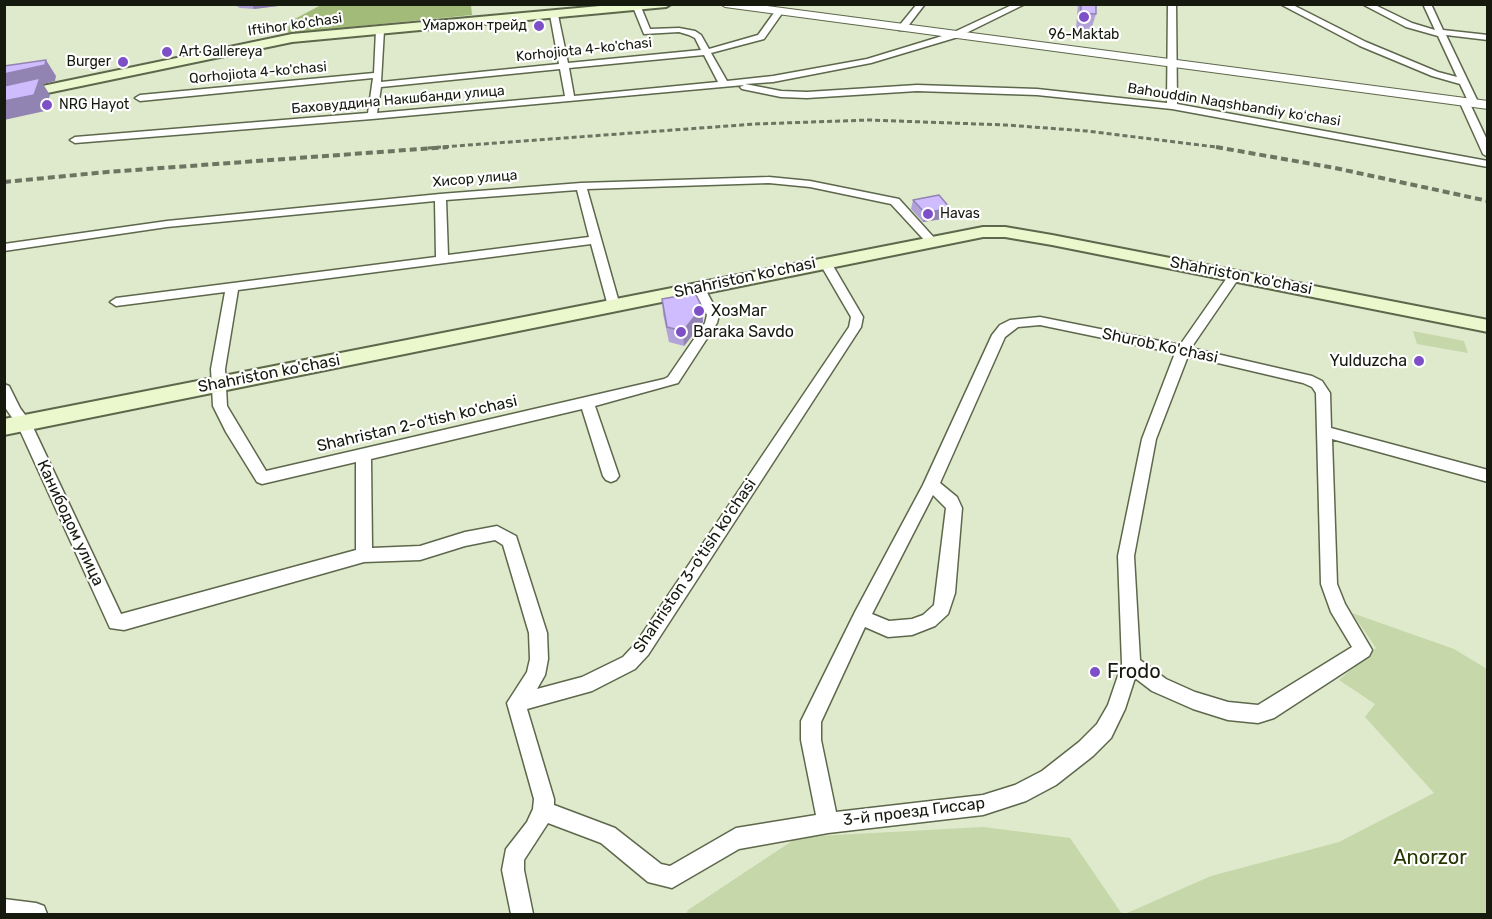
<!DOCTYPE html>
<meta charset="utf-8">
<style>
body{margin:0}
#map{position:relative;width:1492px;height:919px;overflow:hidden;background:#deeacb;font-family:Rubik,sans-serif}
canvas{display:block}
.frame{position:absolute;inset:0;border:6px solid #15190e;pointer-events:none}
</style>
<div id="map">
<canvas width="1492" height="919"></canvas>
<div class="frame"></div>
</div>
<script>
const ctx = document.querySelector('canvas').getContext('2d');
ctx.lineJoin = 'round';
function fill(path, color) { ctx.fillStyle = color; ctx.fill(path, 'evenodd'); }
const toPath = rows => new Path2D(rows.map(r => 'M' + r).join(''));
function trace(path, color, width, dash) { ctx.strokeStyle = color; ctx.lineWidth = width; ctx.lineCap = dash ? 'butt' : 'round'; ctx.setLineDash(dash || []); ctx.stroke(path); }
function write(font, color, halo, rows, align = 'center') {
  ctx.font = font + ' Rubik,sans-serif'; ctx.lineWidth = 4.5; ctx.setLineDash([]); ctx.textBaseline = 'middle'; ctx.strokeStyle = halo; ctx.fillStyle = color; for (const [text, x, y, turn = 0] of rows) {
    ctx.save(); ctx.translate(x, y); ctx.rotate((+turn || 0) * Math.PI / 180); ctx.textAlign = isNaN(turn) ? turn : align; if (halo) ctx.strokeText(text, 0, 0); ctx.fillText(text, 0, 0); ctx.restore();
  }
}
fill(toPath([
 [1413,331,1464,341,1468,353,1417,344],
 [1352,613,1454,649,1487,669,1487,914,1125,914,1211,876,1339,842,1434,793,1365,717,1375,704,1339,680,1376,648],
 [983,827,1070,838,1122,914,686,914,688,910,795,839,818,836]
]), '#c6d7aa');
fill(toPath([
 [321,5,471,5,472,15,288,33,289,22]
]), '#a3bb78');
const minor = toPath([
 [917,4,925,4,905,30,899,30,899,26,917,4],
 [1014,4,1025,4,958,37,871,63,773,82,745,84,781,91,807,92,917,85,1037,89,1167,103,1168,4,1176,4,1177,104,1488,161,1488,167,1172,109,1037,95,917,91,807,98,781,97,742,89,740,87,744,85,372,119,75,143,70,140,75,137,368,113,373,78,140,101,135,98,140,95,374,73,376,30,380,28,384,30,381,82,559,64,550,15,554,13,558,15,568,63,701,50,695,38,689,35,679,32,644,34,633,7,637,5,641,7,650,29,679,28,695,31,701,35,709,49,758,35,776,10,782,10,783,12,764,39,711,53,727,81,773,76,867,59,952,33,1014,4],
 [704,55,718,82,574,96,569,68,704,55],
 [560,69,565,96,377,113,381,87,560,69],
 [1280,4,1291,4,1366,42,1438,72,1457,77,1438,36,1406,27,1362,4,1373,4,1412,23,1435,30,1423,4,1431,4,1443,30,1488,35,1488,40,1446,35,1479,104,1471,106,1488,142,1488,157,1483,154,1460,103,1468,101,1460,84,1432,76,1360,46,1280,4],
 [769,177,810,181,899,199,937,241,931,244,927,243,891,204,810,187,769,183,587,189,620,306,618,309,614,310,608,306,591,244,238,290,225,369,227,406,266,471,664,379,668,377,705,323,707,315,693,288,699,284,703,285,719,315,717,323,678,383,595,406,619,476,616,480,611,482,606,480,603,476,582,409,371,459,372,548,420,546,465,532,497,526,516,536,547,633,548,659,545,675,537,689,582,677,623,657,636,643,849,327,851,317,819,262,825,258,829,259,863,317,861,327,648,655,635,669,592,691,527,709,554,799,554,805,615,828,661,864,670,866,736,828,816,815,801,740,801,721,855,612,923,485,992,335,1000,325,1010,320,1040,317,1180,345,1231,272,1239,272,1241,275,1191,348,1312,376,1322,381,1330,393,1331,428,1488,470,1488,482,1332,439,1337,584,1345,604,1372,650,1369,656,1274,718,1258,723,1228,720,1193,709,1152,691,1135,678,1125,709,1111,738,1093,756,1056,785,1026,801,983,815,828,833,739,849,672,888,648,882,601,843,548,823,524,860,524,870,533,914,511,914,502,870,506,849,527,822,533,809,534,799,507,703,527,672,530,659,529,633,503,545,495,540,465,546,420,560,364,562,124,630,110,628,18,426,4,406,4,384,9,386,20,408,31,423,121,614,356,550,356,462,262,484,257,482,226,432,213,406,211,369,225,292,116,306,110,302,116,298,436,257,435,201,167,227,4,251,4,244,167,221,440,194,581,183,769,177],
 [577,190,589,237,448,255,446,200,577,190],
 [1040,325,1175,353,1142,439,1118,556,1122,664,1108,705,1097,724,1079,742,1042,771,1015,785,983,795,836,812,821,740,821,722,865,627,888,637,912,635,935,626,948,614,955,593,962,508,957,497,940,483,1005,337,1018,327,1040,325],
 [1188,356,1303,383,1312,387,1316,393,1321,584,1331,612,1352,647,1258,705,1228,702,1195,692,1166,679,1140,660,1134,556,1156,439,1188,356],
 [933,495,946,508,934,605,923,615,912,619,889,621,872,614,933,495],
 [4,899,36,903,44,906,47,914,4,914,4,899]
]);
const tertiary = toPath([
 [720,4,752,4,1488,101,1488,109,725,7,720,4]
]);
const secondary = toPath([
 [622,4,671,4,666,7,292,42,4,102,4,94,292,34,622,4],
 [983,227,1005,227,1052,235,1488,320,1488,332,1052,245,1005,237,983,237,4,435,4,419,983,227]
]);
trace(minor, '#5d674c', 3);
trace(tertiary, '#5d674c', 2);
trace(secondary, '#5d674c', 4);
fill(minor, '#fff');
fill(tertiary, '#fff');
fill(secondary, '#ebf8cd');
trace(toPath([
 [428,148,755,124,869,120,1006,125,1087,131,1224,148]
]), '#6d7461', 3, [5, 3]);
trace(toPath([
 [1216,147,1335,168,1488,201],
 [4,182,107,172,448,147]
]), '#6d7461', 4, [7, 4]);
fill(toPath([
 [233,4,294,4,254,9,240,8],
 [1078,4,1096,4,1096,14,1091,30,1076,29],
 [913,200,948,218,923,222,911,209],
 [662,299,702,307,703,322,684,346,669,342,663,314]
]), '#b2a2da');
fill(toPath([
 [252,4,294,4,254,9],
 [46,60,56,76,55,81,43,84,50,95,45,111,4,120,4,74],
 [950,208,948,218,923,222,925,213],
 [702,307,703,322,684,346,683,331]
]), '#9184b2');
const building = toPath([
 [1081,4,1096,4,1096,14,1081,13,1081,4],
 [46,60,45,65,4,74,4,66,46,60],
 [40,78,34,95,4,101,4,86,40,78],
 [939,195,950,208,925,213,913,200,939,195],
 [695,293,702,307,683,331,667,327,662,299,695,293]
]);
fill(building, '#cfbcfe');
trace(building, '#9184b2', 1.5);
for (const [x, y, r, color] of [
 [1084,17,6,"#7e50c8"],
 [539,26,6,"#7e50c8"],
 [167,52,6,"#7e50c8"],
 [123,62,6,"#7e50c8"],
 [47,105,6,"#7e50c8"],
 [928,214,6,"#7e50c8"],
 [699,311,6,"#7e50c8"],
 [681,332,6,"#7e50c8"],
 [1419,361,6,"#7e50c8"],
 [1095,672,6,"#7e50c8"]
]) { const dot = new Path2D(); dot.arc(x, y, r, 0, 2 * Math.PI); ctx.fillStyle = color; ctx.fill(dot); trace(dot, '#fff', 2); }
write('14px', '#15190e', '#fff', [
 ["Iftihor ko'chasi",295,25,-8],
 ["Korhojiota 4-ko'chasi",584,50,-6],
 ["Qorhojiota 4-ko'chasi",258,73,-5],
 ["Баховуддина Накшбанди улица",398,100,-5],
 ["Bahouddin Naqshbandiy koʻchasi",1234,105,9],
 ["Хисор улица",475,179,-5]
]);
write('14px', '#15190e', '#fff', [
 ["Умаржон трейд",527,26,"right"],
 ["96-Maktab",1084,35,"center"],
 ["Art Gallereya",179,52],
 ["Burger",111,62,"right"],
 ["NRG Hayot",59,105],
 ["Havas",940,214]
], 'left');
write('16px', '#15190e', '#fff', [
 ["Shahriston ko'chasi",1241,276,11],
 ["Shahriston ko'chasi",745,278,-12],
 ["Shurob Ko'chasi",1160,346,12],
 ["Shahriston ko'chasi",269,374,-11],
 ["Shahristan 2-o'tish ko'chasi",417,424,-13],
 ["Канибодом улица",70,523,65],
 ["Shahriston 3-o'tish ko'chasi",695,566,-56],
 ["3-й проезд Гиссар",914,812,-7]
]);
write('16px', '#15190e', '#fff', [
 ["ХозМаг",711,311],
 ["Baraka Savdo",693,332],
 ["Yulduzcha",1407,361,"right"]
], 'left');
write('20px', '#15190e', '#fff', [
 ["Frodo",1107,672]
], 'left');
write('20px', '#273603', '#fff', [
 ["Anorzor",1430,858]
]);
</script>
